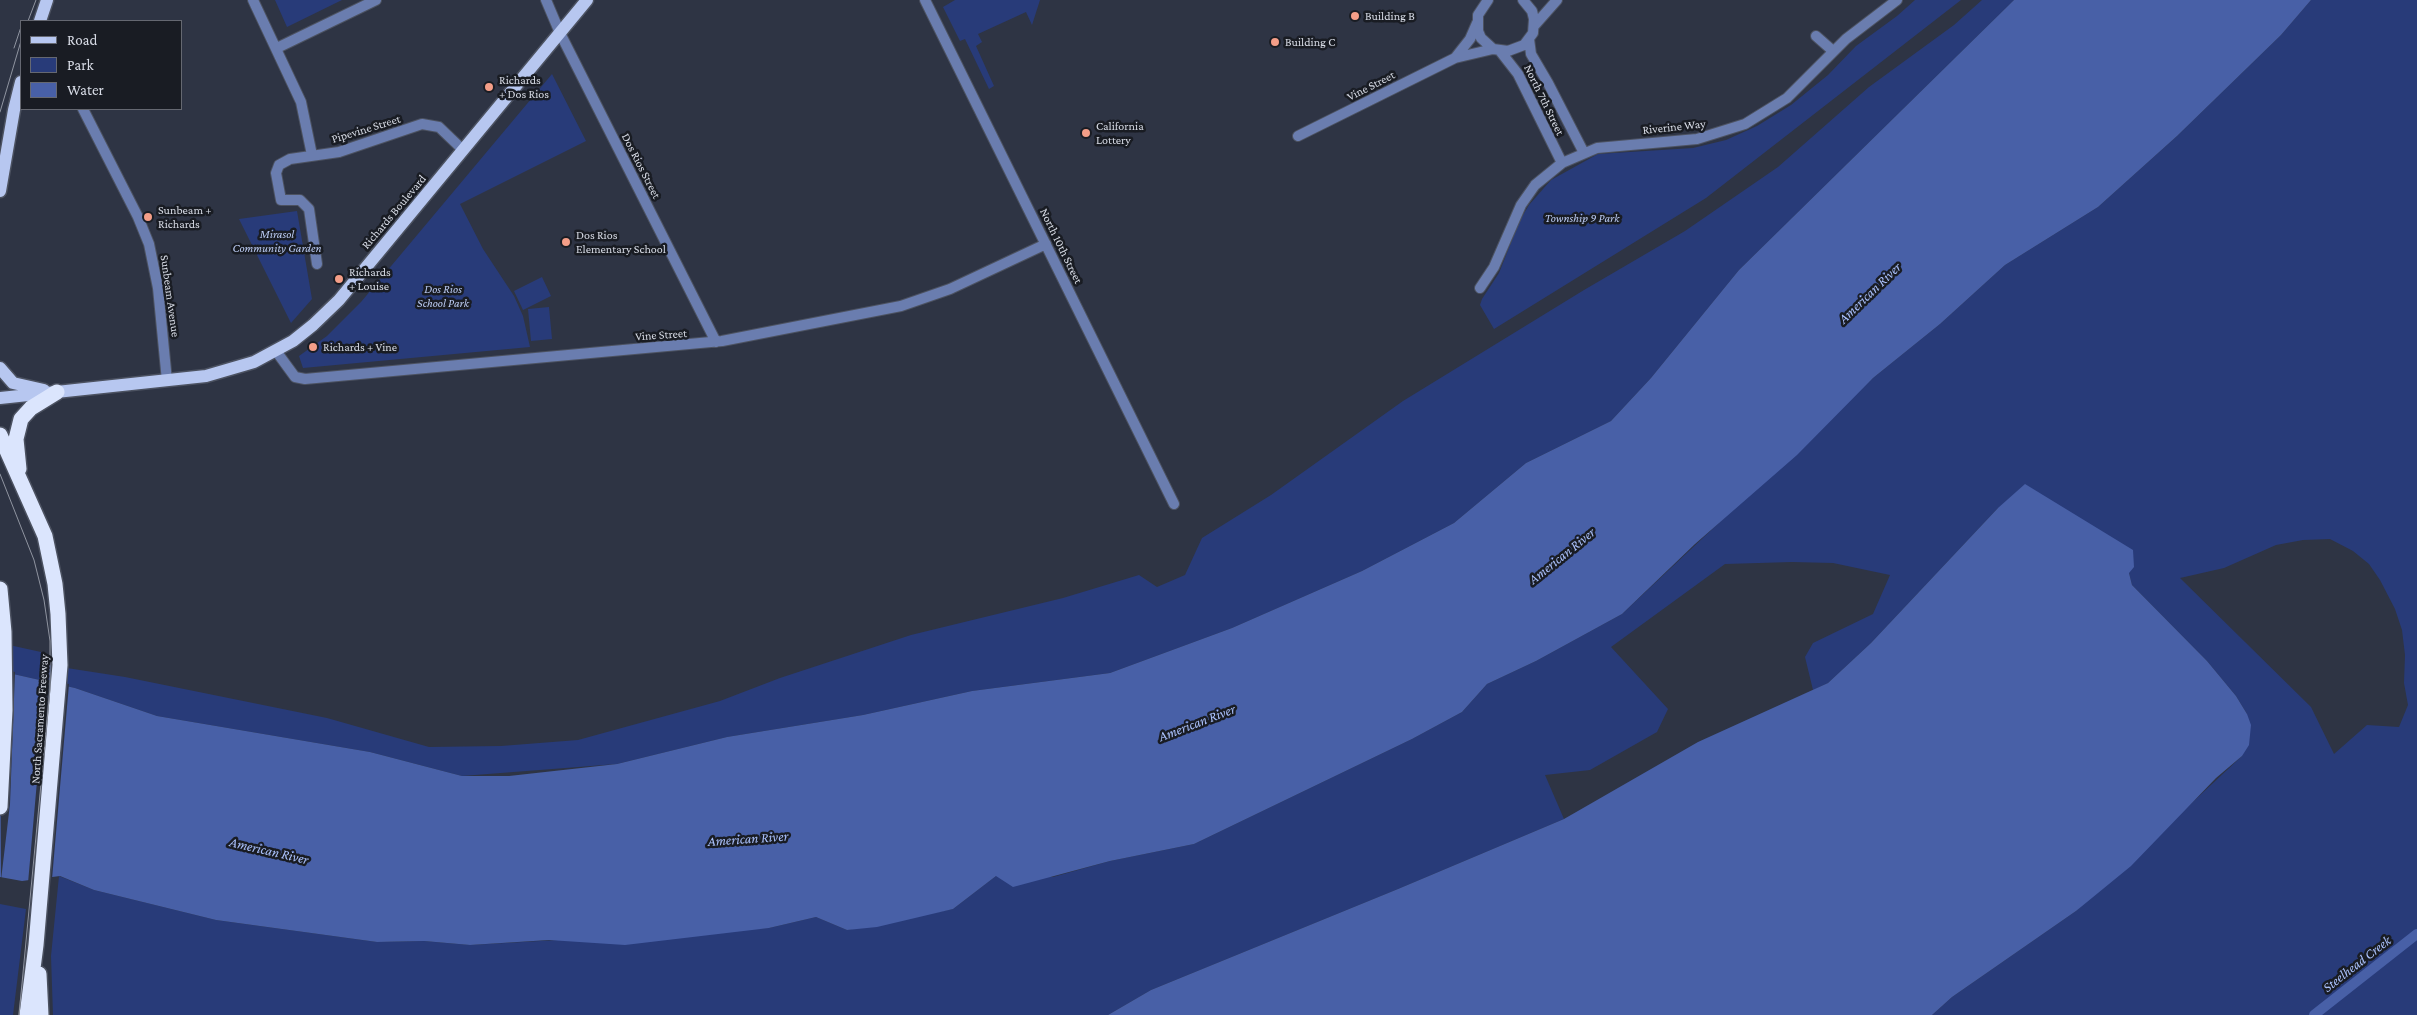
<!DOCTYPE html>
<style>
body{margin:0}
#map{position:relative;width:2417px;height:1015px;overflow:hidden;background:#2e3444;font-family:"Crimson Pro",serif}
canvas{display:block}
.legend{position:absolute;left:20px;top:20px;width:162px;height:90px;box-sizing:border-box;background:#191c23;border:1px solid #656871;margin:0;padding:6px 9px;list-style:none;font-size:15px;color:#d7dbe5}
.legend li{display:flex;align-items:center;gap:10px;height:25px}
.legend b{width:25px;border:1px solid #656871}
</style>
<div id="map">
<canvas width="2417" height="1015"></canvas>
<ul class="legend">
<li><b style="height:6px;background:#b7c7f0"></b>Road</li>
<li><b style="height:14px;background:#283b79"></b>Park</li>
<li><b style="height:14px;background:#4860a7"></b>Water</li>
</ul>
</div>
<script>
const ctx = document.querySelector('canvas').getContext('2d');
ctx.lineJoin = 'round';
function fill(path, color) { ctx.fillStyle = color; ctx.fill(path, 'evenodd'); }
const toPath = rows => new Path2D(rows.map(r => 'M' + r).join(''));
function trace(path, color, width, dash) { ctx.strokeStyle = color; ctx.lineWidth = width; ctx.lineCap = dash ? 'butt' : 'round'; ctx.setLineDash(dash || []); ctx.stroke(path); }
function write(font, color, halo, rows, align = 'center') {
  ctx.font = font + ' "Crimson Pro",serif'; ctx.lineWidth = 5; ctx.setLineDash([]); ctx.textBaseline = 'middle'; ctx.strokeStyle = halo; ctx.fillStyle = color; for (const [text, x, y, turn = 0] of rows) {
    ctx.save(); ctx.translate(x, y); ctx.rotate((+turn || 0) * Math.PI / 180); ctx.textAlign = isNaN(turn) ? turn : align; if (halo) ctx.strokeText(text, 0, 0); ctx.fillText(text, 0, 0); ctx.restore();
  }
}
fill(toPath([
 [275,0,342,0,287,27],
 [955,0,1040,0,1032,25,1026,12,978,34,982,42,976,46,994,86,989,89,965,39,960,41,943,7],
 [1915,0,1961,0,1706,198,1494,329,1480,305,1482,299,1499,273,1520,220,1529,205,1551,180,1598,154,1693,148,1726,140,1757,126,1791,105,1828,75,1856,46,1897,16],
 [1982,0,2014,0,1739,270,1651,378,1611,421,1526,463,1454,523,1362,571,1232,628,1110,673,972,691,863,715,727,737,617,764,462,776,370,752,157,716,75,688,0,671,0,643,41,652,41,664,125,677,327,718,429,747,501,746,578,740,720,701,780,678,911,635,1063,598,1139,575,1157,587,1185,575,1202,538,1271,495,1403,401,1584,290,1685,231,1778,167,1869,87,1954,25],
 [2311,0,2417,0,2417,1015,1932,1015,1952,997,2076,911,2242,756,2247,714,2236,696,2207,661,2132,585,2129,573,1998,508,1871,643,1828,683,1813,690,1805,657,1813,643,1873,614,1890,575,1833,563,1792,562,1725,564,1611,647,1668,709,1657,732,1590,770,1545,775,1564,819,1398,889,1151,990,1108,1015,53,1015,51,956,59,876,94,890,216,920,377,942,424,941,470,945,769,928,816,917,847,930,953,909,996,876,1053,877,1110,861,1194,844,1412,739,1462,712,1487,684,1536,661,1622,614,1873,378,1940,324,2005,265,2098,207,2177,136,2281,35],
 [2330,539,2353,551,2369,564,2380,580,2395,609,2402,630,2405,655,2404,683,2408,705,2399,727,2367,725,2334,754,2311,707,2180,578,2224,568,2276,545,2303,540],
 [552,74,586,141,460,204,483,249,514,296,523,316,530,347,303,368,299,356,327,336,361,302],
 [297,211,312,299,291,323,239,219],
 [542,277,551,296,523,310,514,291],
 [549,307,552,339,531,341,528,309],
 [0,904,26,909,13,1015,0,1015]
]), '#283b79');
fill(toPath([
 [2014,0,2311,0,2281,35,2177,136,2098,207,2005,265,1940,324,1873,378,1797,455,1695,544,1622,614,1536,661,1487,684,1462,712,1412,739,1194,844,1110,861,1013,887,996,876,953,909,877,927,847,930,816,917,769,928,625,945,549,940,470,945,424,941,377,942,216,920,94,890,60,876,22,881,0,877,0,671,75,688,157,716,370,752,462,776,509,776,617,764,727,737,863,715,972,691,1110,673,1232,628,1362,571,1454,523,1526,463,1611,421,1651,378,1739,270],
 [2025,484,2133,550,2134,567,2129,573,2132,585,2207,661,2236,696,2247,714,2251,725,2249,745,2242,756,2216,778,2131,866,2076,911,1952,997,1932,1015,1108,1015,1151,990,1398,889,1564,819,1698,742,1828,683,1871,643,1998,508]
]), '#4860a7');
fill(toPath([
 [0,668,15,672,10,804,1,880],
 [46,679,69,684,52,879,28,883]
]), '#2e3444');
trace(toPath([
 [2314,1015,2417,934]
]), '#4860a7', 10);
const minor = toPath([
 [253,0,301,102,312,155],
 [546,0,560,33,716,342],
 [925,0,1174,504],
 [1488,0,1478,15,1478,31,1481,38,1493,49,1508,51,1524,45,1533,33,1534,19,1532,11,1523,0],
 [1534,26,1557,0],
 [1816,36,1833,51],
 [1529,39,1531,54,1548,83,1584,153],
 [277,48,376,0],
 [1500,51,1518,74,1562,163],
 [1455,58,1470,39,1477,23],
 [83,109,138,217,149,244,158,288,167,381],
 [1298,136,1455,58,1493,49],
 [317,264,309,209,300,200,281,200,276,173,279,165,290,159,339,152,422,124,439,127,463,150],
 [1480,288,1494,267,1521,205,1535,185,1562,163,1597,148,1697,139,1745,124,1787,98,1846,39,1897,0],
 [276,351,295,377,305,379,722,341,901,306,950,289,1046,244]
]);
const major = toPath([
 [40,21,47,0],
 [0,191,14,110,21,82],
 [0,368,13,383,44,390],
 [0,398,206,376,254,362,293,341,313,325,339,300,587,0]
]);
const highway = toPath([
 [0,435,45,536,55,584,58,614,60,665,36,945,27,1015],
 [19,469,16,439,21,419,31,408,57,392],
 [0,589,4,632,5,710,0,807],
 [39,974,41,1015]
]);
trace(minor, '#4c5261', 12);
trace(major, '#4c5261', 15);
trace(highway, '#4c5261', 18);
trace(minor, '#6a7daf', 10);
trace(major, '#b7c7f0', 12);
trace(highway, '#dbe5fd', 15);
trace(toPath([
 [28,21,36,0],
 [14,48,21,27],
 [0,112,21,41],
 [0,474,34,560,44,600,50,641,50,689,19,1015]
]), '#9095a1', 1);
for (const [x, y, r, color] of [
 [1355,16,5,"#f49e88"],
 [1275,42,5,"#f49e88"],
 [489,87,5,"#f49e88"],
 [1086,133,5,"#f49e88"],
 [148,217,5,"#f49e88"],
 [566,242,5,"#f49e88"],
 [339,279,5,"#f49e88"],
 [313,347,5,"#f49e88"]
]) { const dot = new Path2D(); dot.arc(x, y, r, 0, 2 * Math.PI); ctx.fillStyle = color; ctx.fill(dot); trace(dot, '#191c23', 2); }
write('12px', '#d7dbe5', '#191c23', [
 ["Building B",1365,16],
 ["Building C",1285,42],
 ["Richards",499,80],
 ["+ Dos Rios",499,94],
 ["California",1096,126],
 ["Lottery",1096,140],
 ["Sunbeam +",158,210],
 ["Richards",158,224],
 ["Dos Rios",576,235],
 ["Elementary School",576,249],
 ["Richards",349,272],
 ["+ Louise",349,286],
 ["Richards + Vine",323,347]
], 'left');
write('12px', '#d7dbe5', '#191c23', [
 ["Vine Street",1371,86,-27],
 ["North 7th Street",1544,100,64],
 ["Riverine Way",1674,127,-6],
 ["Pipevine Street",366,129,-17],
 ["Dos Rios Street",641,166,63],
 ["Richards Boulevard",394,212,-50],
 ["North 10th Street",1061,246,64],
 ["Sunbeam Avenue",170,296,82],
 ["Vine Street",661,335,-4],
 ["North Sacramento Freeway",40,719,-86]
]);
write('italic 12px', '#bbcbf3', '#191c23', [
 ["Township 9 Park",1582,218],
 ["Mirasol",277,234],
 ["Community Garden",277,248],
 ["Dos Rios",443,289],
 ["School Park",443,303]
]);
write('italic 14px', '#aac1fc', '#191c23', [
 ["American River",1870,293,-44],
 ["American River",1562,556,-39],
 ["American River",1197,723,-21],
 ["American River",748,839,-4],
 ["American River",269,851,13],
 ["Steelhead Creek",2357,964,-38]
]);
</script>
